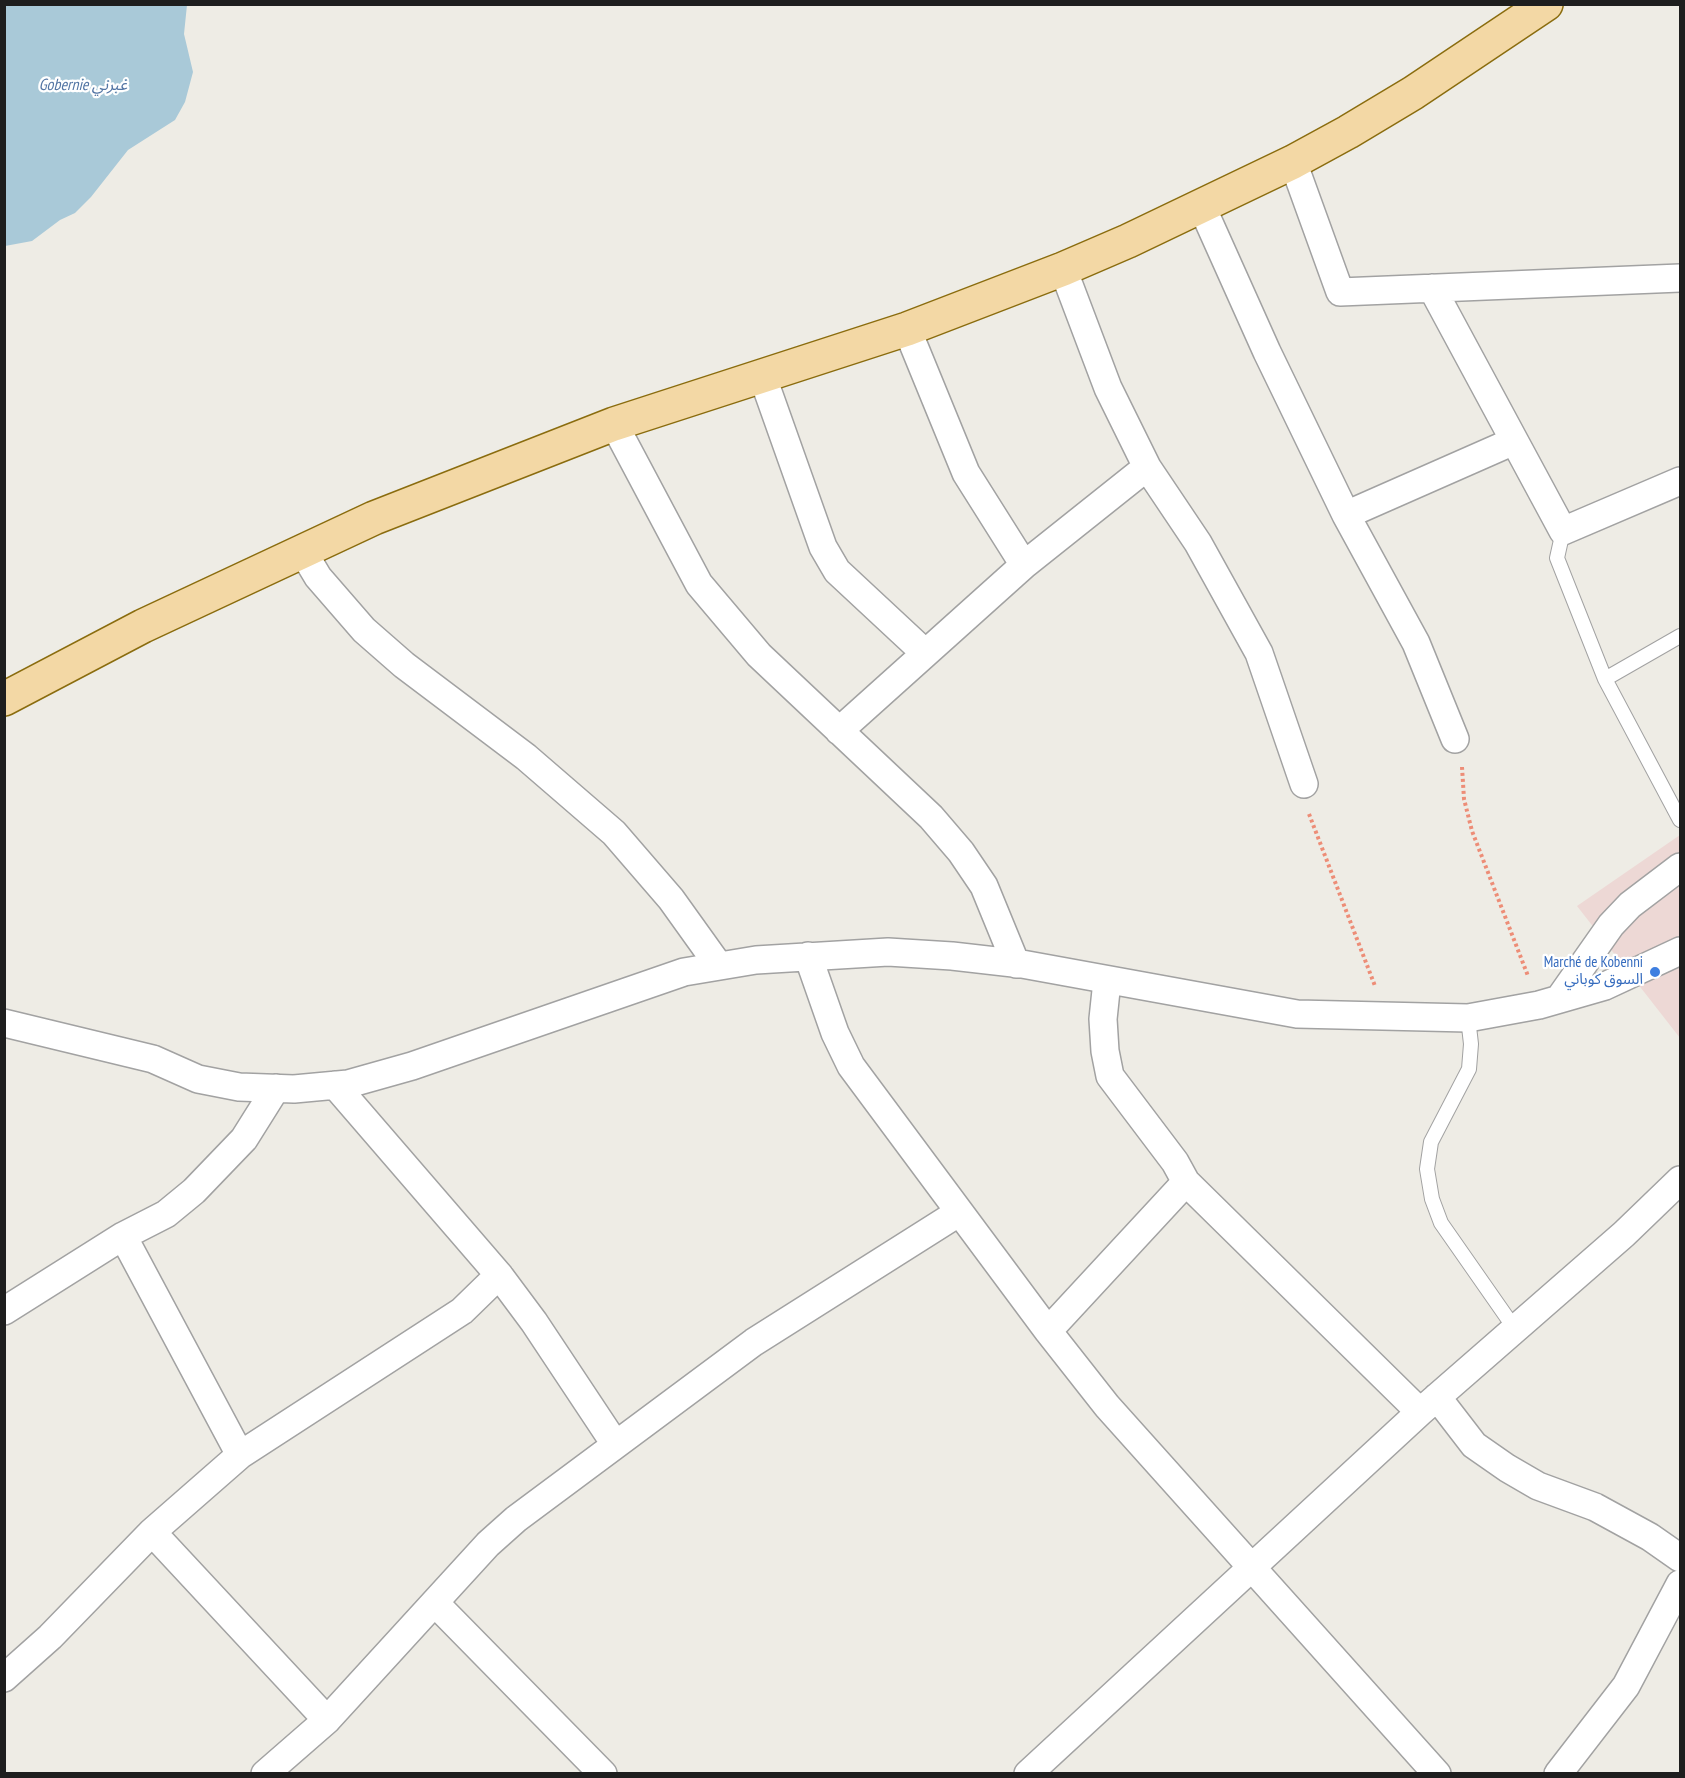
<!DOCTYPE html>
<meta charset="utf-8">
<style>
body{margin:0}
#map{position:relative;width:1685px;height:1778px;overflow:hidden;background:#eeece5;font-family:"PT Sans Narrow",sans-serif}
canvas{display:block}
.frame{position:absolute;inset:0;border:6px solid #1e1e1e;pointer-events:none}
</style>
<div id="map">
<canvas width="1685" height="1778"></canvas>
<div class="frame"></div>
</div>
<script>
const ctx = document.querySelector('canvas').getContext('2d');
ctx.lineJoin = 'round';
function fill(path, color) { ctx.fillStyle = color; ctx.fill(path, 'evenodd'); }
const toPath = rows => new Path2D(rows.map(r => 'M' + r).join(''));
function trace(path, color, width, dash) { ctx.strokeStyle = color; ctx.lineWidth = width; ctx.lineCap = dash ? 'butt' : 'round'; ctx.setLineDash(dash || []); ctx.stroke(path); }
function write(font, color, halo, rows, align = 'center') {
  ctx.font = font + ' "PT Sans Narrow","Noto Sans Arabic",sans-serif'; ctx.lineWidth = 4.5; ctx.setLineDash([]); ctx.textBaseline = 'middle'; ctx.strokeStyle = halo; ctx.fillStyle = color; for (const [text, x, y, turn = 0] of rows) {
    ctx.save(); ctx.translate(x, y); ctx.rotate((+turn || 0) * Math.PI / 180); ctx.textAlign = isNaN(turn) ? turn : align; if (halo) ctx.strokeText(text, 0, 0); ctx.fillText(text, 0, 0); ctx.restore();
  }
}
fill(toPath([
 [1680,835,1680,1038,1577,906]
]), '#edd8d5');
fill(toPath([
 [4,5,187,5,184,34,193,72,185,102,175,120,128,150,91,197,75,213,60,220,32,241,5,246]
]), '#a9c9d8');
const service = toPath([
 [1563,531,1557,558,1605,679,1680,820],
 [1605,679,1680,636],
 [1468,1018,1471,1044,1469,1069,1431,1142,1427,1169,1432,1199,1441,1223,1515,1329]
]);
const minor = toPath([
 [1293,162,1340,292,1680,278],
 [1202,207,1267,352,1346,515,1416,643,1455,739],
 [1063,269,1108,388,1147,467,1198,543,1259,653,1304,784],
 [1432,288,1563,531,1680,481],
 [907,329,966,473,1024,565],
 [762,375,823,547,837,571,924,652],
 [614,424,699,584,759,655,931,817,961,852,984,886,1016,964],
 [1346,515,1514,441],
 [303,552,318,577,364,630,404,665,526,757,614,833,671,899,719,966],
 [839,731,1024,565,1147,467],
 [808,956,835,1033,851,1066,1048,1331,1107,1406,1437,1774],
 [1107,981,1103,1019,1105,1051,1110,1076,1175,1162,1186,1182,1420,1412],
 [1559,999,1611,925,1630,905,1680,867],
 [4,1023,153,1059,198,1079,239,1087,294,1089,348,1084,412,1066,684,972,756,960,888,952,952,956,1022,964,1297,1014,1468,1018,1539,1005,1605,986,1680,951],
 [335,1085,499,1275,534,1322,615,1444],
 [123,1236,240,1455],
 [4,1311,123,1236,166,1214,194,1191,244,1139,276,1088],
 [1048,1331,1186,1182],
 [1437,1397,1474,1445,1507,1468,1538,1486,1595,1507,1650,1537,1680,1558],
 [152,1532,327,1720],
 [435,1603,603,1774],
 [4,1678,50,1637,152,1532,240,1455,462,1311,499,1275],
 [265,1774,327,1720,488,1544,516,1519,754,1342,958,1213],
 [1028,1774,1420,1412,1624,1234,1680,1180],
 [1558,1774,1626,1686,1680,1584]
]);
const primary = toPath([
 [4,699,143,626,374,518,614,424,907,329,1063,269,1128,241,1293,162,1348,132,1413,93,1546,4]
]);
trace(service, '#a2a2a2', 16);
trace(minor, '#a2a2a2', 30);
trace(primary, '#8a6c0e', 36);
trace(toPath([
 [1462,767,1464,799,1472,831,1528,976],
 [1309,814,1375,986]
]), '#ed8d77', 4, [3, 3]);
trace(service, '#fff', 14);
trace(minor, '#fff', 27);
trace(primary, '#f3d8a5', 33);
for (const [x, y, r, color] of [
 [1655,972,6,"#3f7fe0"]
]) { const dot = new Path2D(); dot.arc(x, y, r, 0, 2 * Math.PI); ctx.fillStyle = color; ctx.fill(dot); trace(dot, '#fff', 2); }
write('15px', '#366cbe', '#fff', [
 ["Marché de Kobenni",1643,963],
 ["السوق كوباني",1643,980]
], 'right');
write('italic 16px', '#5375a4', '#fff', [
 ["Gobernie غبرني",83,85]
]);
</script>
